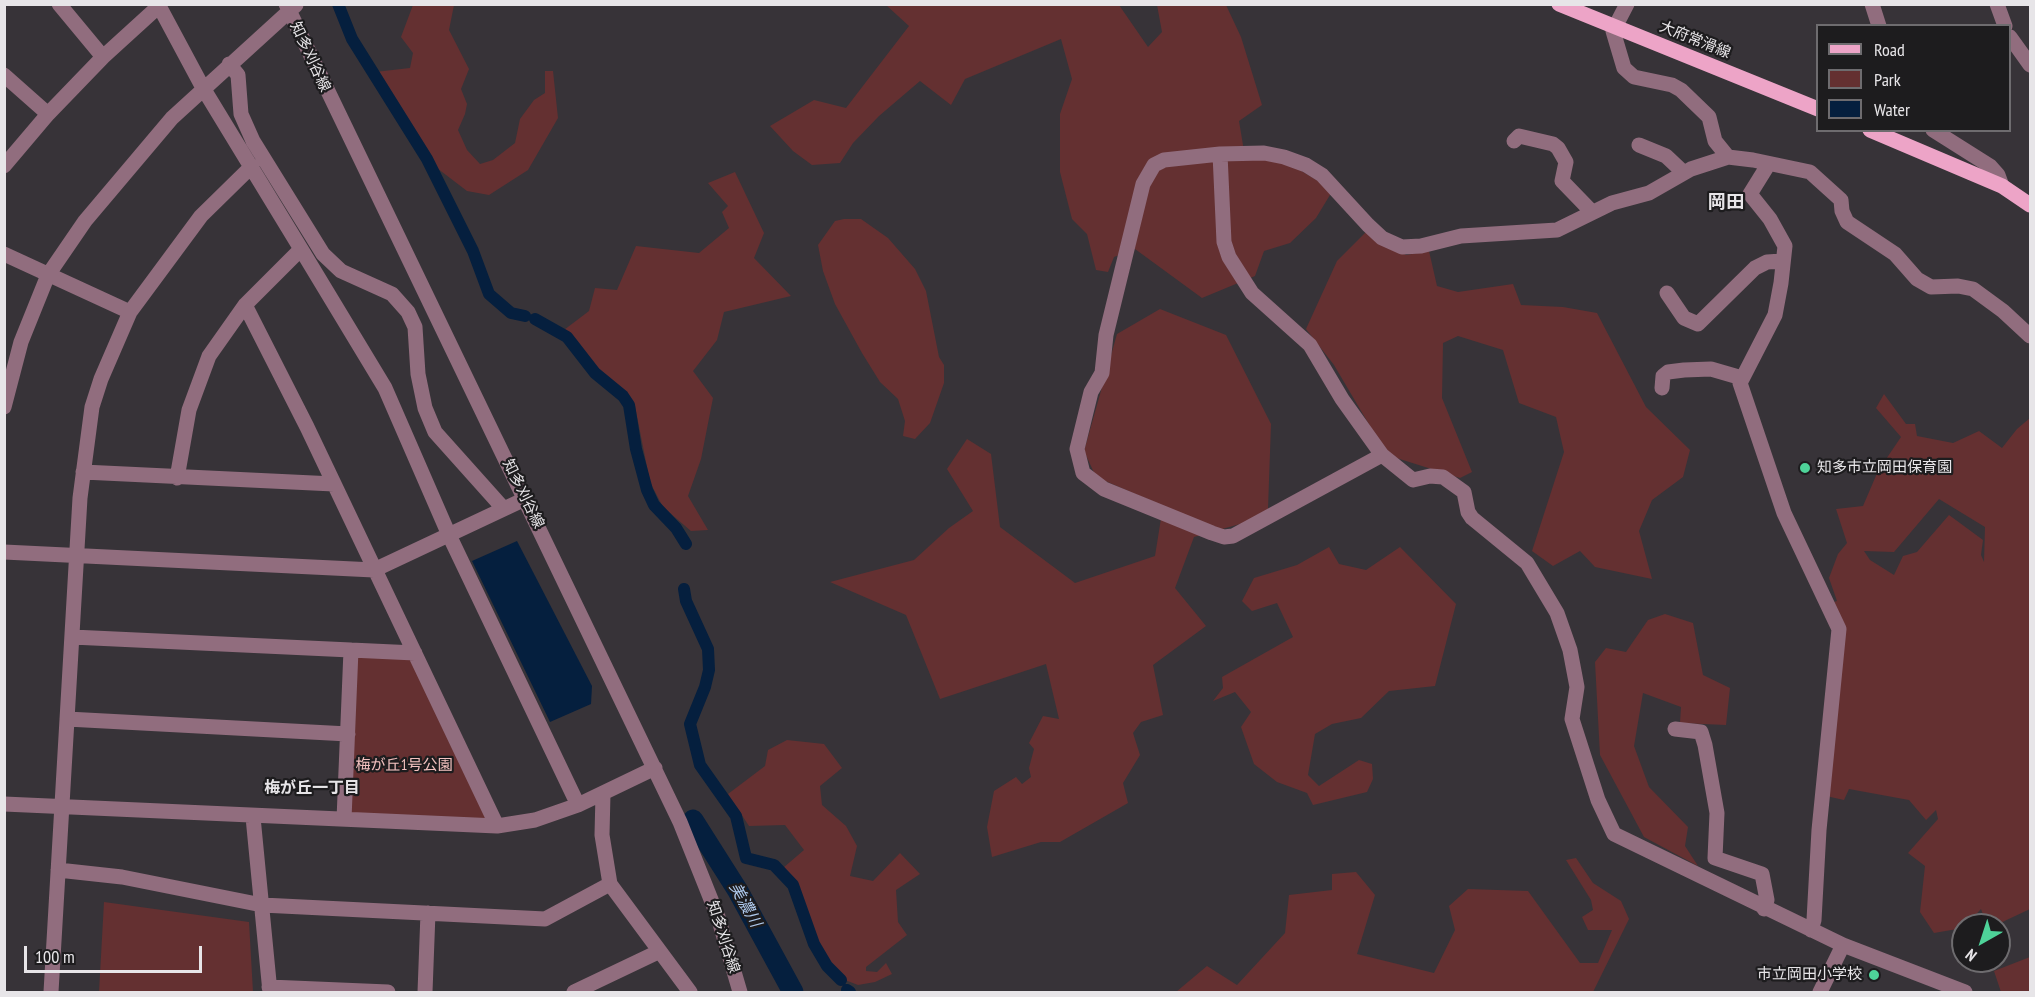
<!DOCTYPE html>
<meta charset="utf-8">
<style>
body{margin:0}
#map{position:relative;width:2035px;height:997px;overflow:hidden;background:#373338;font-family:"PT Sans Narrow",sans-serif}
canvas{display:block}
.frame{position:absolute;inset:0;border:6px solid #e7e5e8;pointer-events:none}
.legend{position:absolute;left:1816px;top:24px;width:195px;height:108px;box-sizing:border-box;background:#1d1c1e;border:2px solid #6e6c6f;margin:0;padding:8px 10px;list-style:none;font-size:18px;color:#e7e5e8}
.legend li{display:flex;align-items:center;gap:12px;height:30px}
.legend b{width:30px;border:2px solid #6e6c6f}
.north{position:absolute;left:1951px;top:913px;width:60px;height:60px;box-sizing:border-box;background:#1d1c1e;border:2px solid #6e6c6f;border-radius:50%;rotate:219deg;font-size:16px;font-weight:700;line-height:24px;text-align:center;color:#e7e5e8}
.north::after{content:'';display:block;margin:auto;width:21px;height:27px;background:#4ed399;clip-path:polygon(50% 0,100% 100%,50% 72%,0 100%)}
.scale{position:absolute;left:24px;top:946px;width:178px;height:27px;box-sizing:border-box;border:3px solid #e7e5e8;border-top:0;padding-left:8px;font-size:18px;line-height:21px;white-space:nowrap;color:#e7e5e8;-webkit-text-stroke:4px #1d1c1e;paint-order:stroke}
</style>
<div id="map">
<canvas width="2035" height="997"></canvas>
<div class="frame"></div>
<ul class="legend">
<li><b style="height:8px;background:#eda4c7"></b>Road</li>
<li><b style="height:16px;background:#643031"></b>Park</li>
<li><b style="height:16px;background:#051f3e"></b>Water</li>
</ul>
<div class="north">N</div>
<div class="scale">100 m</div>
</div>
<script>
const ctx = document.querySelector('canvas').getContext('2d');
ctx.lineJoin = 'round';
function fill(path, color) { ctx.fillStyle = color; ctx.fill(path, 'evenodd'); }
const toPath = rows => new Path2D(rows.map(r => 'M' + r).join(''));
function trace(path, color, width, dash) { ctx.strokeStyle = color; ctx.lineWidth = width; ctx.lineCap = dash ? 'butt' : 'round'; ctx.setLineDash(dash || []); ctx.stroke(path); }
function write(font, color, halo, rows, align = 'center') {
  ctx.font = font + ' "PT Sans Narrow","Noto Sans JP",sans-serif'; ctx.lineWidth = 4.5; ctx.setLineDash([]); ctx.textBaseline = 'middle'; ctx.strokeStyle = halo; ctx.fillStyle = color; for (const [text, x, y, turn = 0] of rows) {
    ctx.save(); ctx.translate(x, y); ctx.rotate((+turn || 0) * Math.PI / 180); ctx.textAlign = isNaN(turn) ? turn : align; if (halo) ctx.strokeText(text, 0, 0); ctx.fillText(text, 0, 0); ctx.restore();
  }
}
fill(toPath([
 [413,5,454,5,449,30,469,69,461,89,467,104,465,114,458,130,467,150,480,164,493,160,515,143,520,119,534,100,545,93,545,71,553,71,558,118,528,170,489,195,467,191,433,165,375,72,410,68,413,53,401,37],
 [886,5,1119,5,1148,47,1162,32,1157,5,1226,5,1241,37,1262,105,1239,121,1245,157,1285,161,1333,190,1316,218,1290,243,1264,251,1255,276,1202,298,1135,249,1114,257,1108,272,1096,270,1087,234,1072,219,1060,172,1060,114,1072,79,1061,39,965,79,951,105,920,81,879,116,853,143,840,163,812,165,793,151,770,126,814,100,846,108,909,26],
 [735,172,764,233,754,258,791,296,724,312,717,340,693,371,713,398,701,459,688,496,708,530,691,531,663,507,650,482,635,406,560,333,589,311,595,288,617,290,636,246,699,253,729,228,722,212,728,206,708,183],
 [844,219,861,219,888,238,915,269,926,291,939,357,944,365,944,383,930,423,915,439,903,436,905,421,898,399,880,382,862,353,835,304,823,271,818,245,835,221],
 [1367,231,1406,255,1429,251,1437,286,1458,292,1513,284,1521,305,1563,307,1597,313,1646,407,1690,450,1683,477,1652,500,1639,531,1652,579,1595,567,1580,551,1553,566,1532,551,1564,452,1556,417,1519,403,1503,350,1458,336,1443,343,1442,398,1472,472,1460,478,1387,455,1334,365,1306,329,1337,261],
 [1160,309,1226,335,1271,424,1268,509,1247,522,1194,537,1175,588,1206,626,1153,665,1163,715,1141,722,1133,733,1140,755,1123,783,1128,803,1060,842,1041,842,992,857,987,827,994,791,1016,777,1022,784,1031,777,1029,768,1034,749,1029,743,1043,716,1059,719,1046,664,940,699,906,615,830,582,914,560,949,528,973,511,947,469,967,439,991,454,1000,527,1075,583,1155,556,1163,506,1096,477,1084,451,1117,334],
 [1884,394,1906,424,1915,424,1917,436,1953,443,1979,431,2002,448,2017,429,2030,418,2030,909,1996,925,1987,925,1981,909,1963,928,1934,933,1920,912,1925,866,1908,853,1938,819,1936,810,1926,820,1909,800,1849,789,1844,800,1826,796,1834,602,1837,601,1829,578,1838,554,1847,543,1836,509,1863,506,1878,471,1901,437,1876,408],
 [1939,499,1985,527,1984,562,1981,555,1983,540,1949,515,1917,552,1903,556,1894,575,1870,560,1864,551,1894,552],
 [1329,547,1339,564,1366,570,1400,547,1456,604,1435,686,1389,691,1361,718,1332,724,1315,734,1308,775,1319,786,1359,760,1372,764,1373,779,1367,792,1313,805,1307,793,1277,782,1254,764,1241,727,1251,712,1235,692,1213,701,1223,688,1222,677,1293,637,1277,603,1252,611,1242,601,1254,578,1297,565],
 [1665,614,1693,623,1703,675,1730,688,1726,725,1680,723,1681,707,1643,693,1634,746,1649,787,1688,827,1685,846,1698,866,1644,837,1600,755,1595,662,1606,648,1626,652,1648,620],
 [351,650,415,653,497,826,344,819],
 [787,740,824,744,842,768,820,786,822,805,846,826,857,846,850,876,873,881,900,853,920,874,896,890,898,922,907,935,866,967,866,971,877,972,886,963,892,974,875,982,858,985,845,980,825,957,808,923,796,884,783,868,804,850,785,825,749,826,728,794,765,766,768,750],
 [1576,858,1593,883,1621,901,1629,919,1593,992,1176,992,1207,966,1237,985,1285,933,1289,895,1332,890,1332,874,1356,872,1375,895,1357,954,1434,973,1455,930,1449,906,1468,889,1528,891,1580,963,1598,963,1612,930,1588,930,1582,917,1593,910,1591,900,1566,860],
 [104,902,249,922,253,992,99,992],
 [2030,957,2030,992,2001,992,1994,971]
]), '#643031');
fill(toPath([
 [517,541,592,686,591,704,550,722,472,561]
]), '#051f3e');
trace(toPath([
 [338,4,352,39,427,159,473,251,489,294,511,313,525,316],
 [535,319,567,337,595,373,623,396,629,405,636,449,647,490,654,505,676,528,686,544],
 [684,589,686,601,708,649,709,670,705,687,690,724,700,765,736,816,746,858,774,865,793,885,814,944,827,966,841,980],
 [847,990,850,992]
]), '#051f3e', 12);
trace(toPath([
 [693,820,738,891,793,992]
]), '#051f3e', 21);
trace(toPath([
 [59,4,103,57],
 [158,4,203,88,301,249,245,305,209,356,189,410,177,478],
 [286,4,680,822,718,917,740,992],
 [1627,4,1613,31,1624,68,1634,77,1672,85,1681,90,1709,117,1715,141,1728,157],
 [1872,4,1879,26],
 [1997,4,2005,26],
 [2010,37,2030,65],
 [229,64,238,75,241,114,253,141,323,254,341,271,392,294,408,312,415,327,418,374,425,408,435,432,503,508],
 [4,75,48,114],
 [1933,130,1990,166,1998,175,2002,186],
 [1514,141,1519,136,1553,144,1558,148,1566,162,1562,181,1592,212],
 [1639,145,1666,156,1683,172],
 [1220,154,1224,242,1229,257,1252,293,1310,345,1342,399,1382,455,1413,480,1430,476,1443,477,1464,492,1468,512,1472,518,1527,563,1557,613,1570,650,1577,687,1572,719,1598,800,1614,834,1843,945,1965,992],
 [1768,165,1750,194,1770,219,1785,246,1781,283,1775,315,1740,383,1784,513,1839,629,1819,830,1814,920,1811,930],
 [4,166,48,114,103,57,159,6],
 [301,249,385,388,449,535,578,805],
 [4,254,130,312],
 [1667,293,1684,318,1698,324,1755,268,1767,262,1782,261],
 [245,305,307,427,497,826],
 [1662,388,1663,376,1668,372,1684,370,1711,369,1742,378],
 [4,407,21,342,48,275,85,221,172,118,296,5],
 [1382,455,1233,536,1224,537,1212,533,1104,489,1083,473,1077,449,1091,392,1102,373,1106,335,1143,184,1154,165,1164,160,1220,154,1264,153,1284,157,1306,165,1322,175,1368,225,1382,238,1402,247,1421,246,1461,236,1557,230,1612,203,1649,193,1691,169,1728,157,1753,160,1810,172,1841,200,1842,211,1847,222,1895,254,1917,279,1931,287,1958,286,1973,289,2003,311,2030,336],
 [83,472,334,484],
 [4,552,374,570,525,499],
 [72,637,415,653],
 [67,719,348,734],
 [1675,729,1701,732,1705,745,1717,813,1715,858,1762,874,1767,900,1764,909],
 [603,794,602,835,610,884,690,992],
 [4,804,497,826,535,820,578,805,655,768],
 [253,817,270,992],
 [344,819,351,650],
 [58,870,122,877,262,905,545,919,610,884],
 [269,987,388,992],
 [51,992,80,498,92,407,101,379,130,312,201,216,252,166],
 [425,992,428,913],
 [574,992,658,952],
 [1820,992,1843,945]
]), '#916d7e', 15);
trace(toPath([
 [1559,4,1818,109],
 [1870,130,2002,186,2030,205]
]), '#eda4c7', 15);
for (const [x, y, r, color] of [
 [1805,468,6,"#4ed399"],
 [1874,975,6,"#4ed399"]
]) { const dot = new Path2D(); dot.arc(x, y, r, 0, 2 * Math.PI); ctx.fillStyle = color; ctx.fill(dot); trace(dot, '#1d1c1e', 2); }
write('15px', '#e7e5e8', '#1d1c1e', [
 ["大府常滑線",1695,40,22],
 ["知多刈谷線",310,57,65],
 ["知多刈谷線",523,494,64],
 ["知多刈谷線",723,937,72]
]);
write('15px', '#e7e5e8', '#1d1c1e', [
 ["知多市立岡田保育園",1817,468],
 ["市立岡田小学校",1862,975,"right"]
], 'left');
write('15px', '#f4c2c0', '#1d1c1e', [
 ["梅が丘1号公園",404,766]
]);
write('bold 16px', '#e7e5e8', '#1d1c1e', [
 ["梅が丘一丁目",312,788]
]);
write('italic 16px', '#afcaed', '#1d1c1e', [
 ["美濃川",745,905,61]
]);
write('bold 18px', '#e7e5e8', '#1d1c1e', [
 ["岡田",1726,203]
]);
</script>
